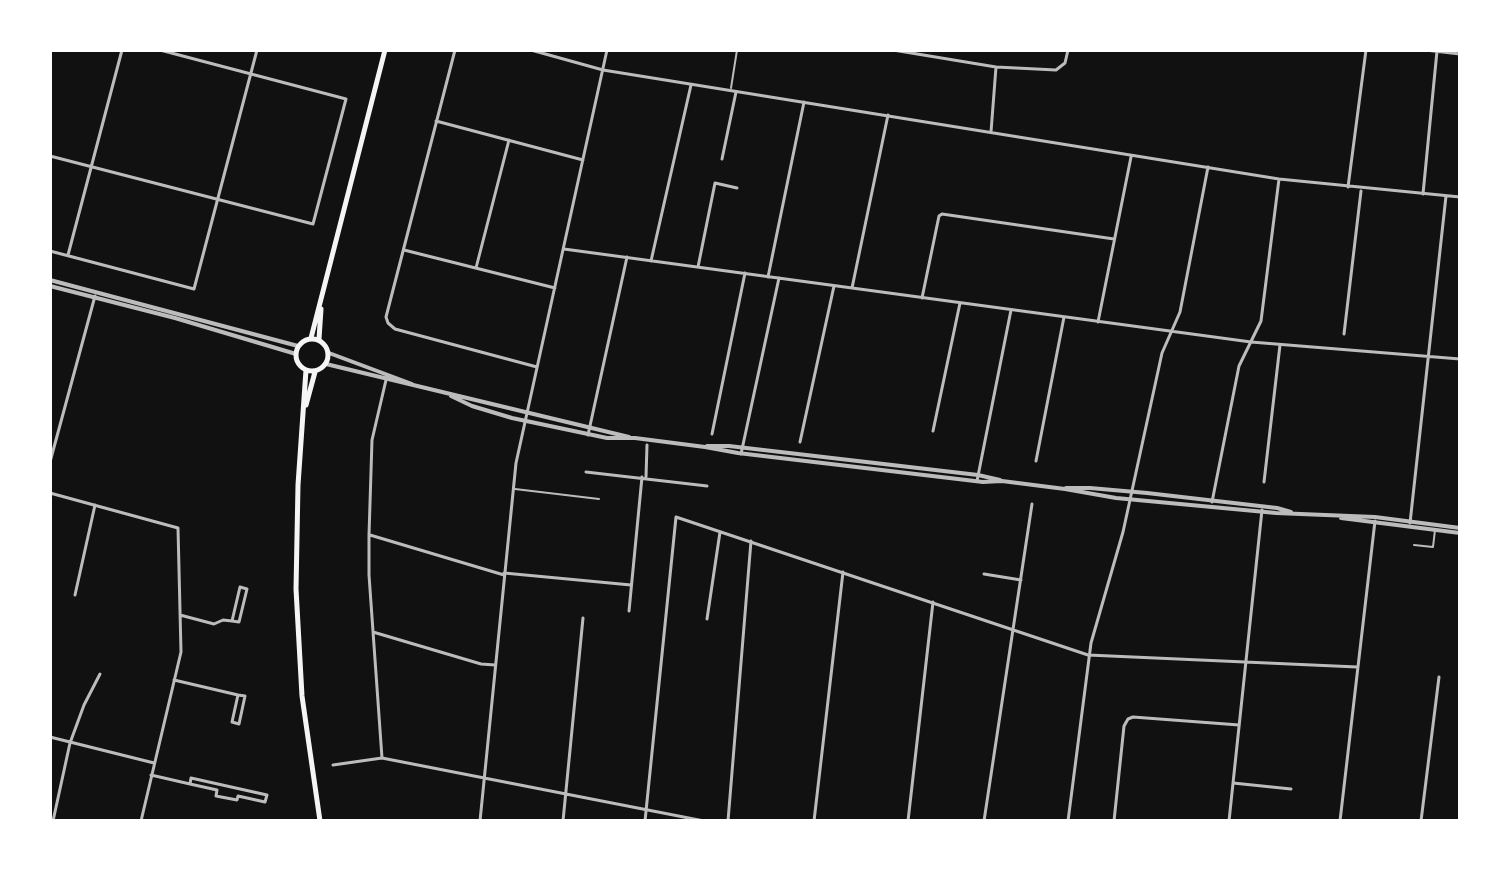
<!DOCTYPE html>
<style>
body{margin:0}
#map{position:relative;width:1510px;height:871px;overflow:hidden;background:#111;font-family:"Sofia Sans Condensed",sans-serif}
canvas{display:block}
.frame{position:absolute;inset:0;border:52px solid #fff;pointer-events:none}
</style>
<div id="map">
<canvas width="1510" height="871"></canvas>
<div class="frame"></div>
</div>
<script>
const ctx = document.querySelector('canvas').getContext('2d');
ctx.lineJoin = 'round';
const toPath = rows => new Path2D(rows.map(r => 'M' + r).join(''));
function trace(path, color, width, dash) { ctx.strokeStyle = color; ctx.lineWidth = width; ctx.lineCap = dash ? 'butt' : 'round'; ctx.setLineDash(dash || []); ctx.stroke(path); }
trace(toPath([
 [731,88,737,50],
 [515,489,599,499],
 [1414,545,1433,547,1435,530]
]), '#bcbcbc', 2);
trace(toPath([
 [455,50,386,317,388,323,395,329,537,367],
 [531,50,603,70,1279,179,1460,197],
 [893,50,996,67],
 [1425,50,1460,54],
 [436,121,583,160],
 [991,132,996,67,1056,70,1065,63,1068,50],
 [50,156,313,224,346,99,160,50],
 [722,159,736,92],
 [1348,187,1366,50],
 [1423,194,1437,51],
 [564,249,1251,342,1460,359],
 [404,250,555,288],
 [50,251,194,289,257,50],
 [68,255,122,50],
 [651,261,691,85],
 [698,267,715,183,737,188],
 [476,268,509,140],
 [768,277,804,102],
 [852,288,888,115],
 [922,298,939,216,942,214,1114,239],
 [1098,322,1131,157],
 [1344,334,1361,191],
 [933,431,960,303],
 [712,434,745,273],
 [588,435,627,257],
 [800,442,834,286],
 [741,454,779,278],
 [1036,461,1064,317],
 [50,462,95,296],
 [586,472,707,486],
 [646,477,647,445],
 [977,481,1011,310],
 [1264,482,1280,345],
 [50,493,178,528,181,652,141,821],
 [1212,502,1239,366,1261,321,1279,179],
 [1410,523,1446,196],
 [370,535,504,575],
 [504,573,631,585],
 [984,574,1021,580],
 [75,595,95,505],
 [629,611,642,477],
 [180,615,214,624,223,620,232,621,240,587,247,589,239,622,232,621],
 [707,619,720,532],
 [373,632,481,664,495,665],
 [174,680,238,695,245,696,239,724,232,722,238,695],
 [50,737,154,763],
 [382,758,369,575,369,535,372,440,386,380],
 [333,765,382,758,704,821],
 [151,775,190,784,191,778,267,795],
 [1233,783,1291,789],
 [190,784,217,790,216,796,237,800,238,796,265,802,267,795],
 [53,821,70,743,84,705,100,674],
 [480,821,516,463,607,50],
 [563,821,583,618],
 [645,821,676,517,1088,655,1357,667],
 [728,821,751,541],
 [814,821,843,572],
 [908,821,933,602],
 [984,821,1032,504],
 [1068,821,1091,643,1123,532,1162,353,1180,312,1208,167],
 [1114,821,1124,726,1128,719,1133,717,1239,725],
 [1229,821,1262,510],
 [1340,821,1375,521],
 [1421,821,1439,677]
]), '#bcbcbc', 3);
trace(toPath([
 [50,280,298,346],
 [50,286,175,318,296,354],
 [329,353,412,384],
 [326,364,629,437],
 [451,396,472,406,512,418,607,438,635,438,705,447,738,453,983,482,1002,481,1065,489,1116,498,1276,513,1375,517,1460,528],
 [707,446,729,446,978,475,1000,480],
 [1066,488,1090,488,1147,493,1277,508,1291,512],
 [1341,518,1460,533]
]), '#bcbcbc', 4);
trace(toPath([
 [311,338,385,50],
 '296 355a16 16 0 1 1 32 0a16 16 0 1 1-32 0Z',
 [319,339,321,309],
 [306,370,298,485,296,589,302,696,320,821],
 [306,405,315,372]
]), '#f5f5f5', 5);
</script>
